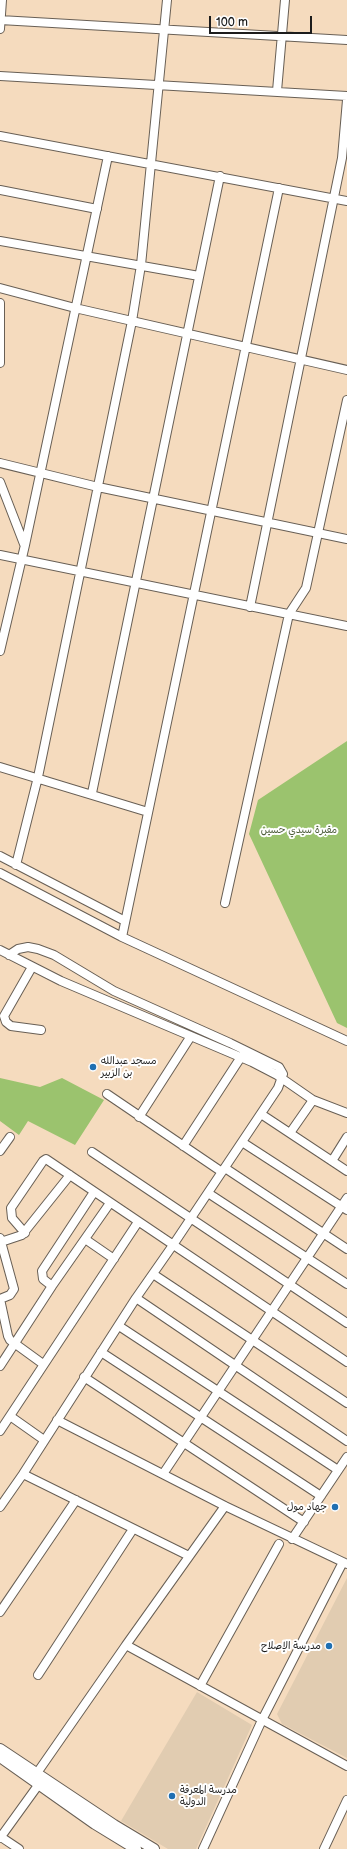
<!DOCTYPE html>
<meta charset="utf-8">
<style>
body{margin:0}
#map{position:relative;width:347px;height:1849px;overflow:hidden;background:#f5dbbe;font-family:"Balsamiq Sans",sans-serif}
canvas{display:block}
.scale{position:absolute;left:209px;top:16px;width:103px;height:18px;box-sizing:border-box;border:2px solid #1c1c1c;border-top:0;padding-left:5px;font-size:12px;line-height:14px;white-space:nowrap;color:#1c1c1c;-webkit-text-stroke:3px #fff;paint-order:stroke}
</style>
<div id="map">
<canvas width="347" height="1849"></canvas>
<div class="scale">100 m</div>
</div>
<script>
const ctx = document.querySelector('canvas').getContext('2d');
ctx.lineJoin = 'round';
function fill(path, color) { ctx.fillStyle = color; ctx.fill(path, 'evenodd'); }
const toPath = rows => new Path2D(rows.map(r => 'M' + r).join(''));
function trace(path, color, width, dash) { ctx.strokeStyle = color; ctx.lineWidth = width; ctx.lineCap = dash ? 'butt' : 'round'; ctx.setLineDash(dash || []); ctx.stroke(path); }
function write(font, color, halo, rows, align = 'center') {
  ctx.font = font + ' "Balsamiq Sans","Playpen Sans Arabic",sans-serif'; ctx.lineWidth = 4; ctx.setLineDash([]); ctx.textBaseline = 'middle'; ctx.strokeStyle = halo; ctx.fillStyle = color; for (const [text, x, y, turn = 0] of rows) {
    ctx.save(); ctx.translate(x, y); ctx.rotate((+turn || 0) * Math.PI / 180); ctx.textAlign = isNaN(turn) ? turn : align; if (halo) ctx.strokeText(text, 0, 0); ctx.fillText(text, 0, 0); ctx.restore();
  }
}
fill(toPath([
 [347,1578,347,1758,282,1724,277,1714],
 [197,1692,252,1725,196,1849,168,1849,121,1821]
]), '#e1ccb1');
fill(toPath([
 [347,741,347,1028,337,1023,249,834,258,800],
 [0,1078,40,1087,62,1078,104,1100,75,1145,28,1121,19,1135,0,1121]
]), '#9bc36e');
const minor = toPath([
 [0,20,347,40],
 [0,29,2,0],
 [0,76,347,96],
 [277,91,285,0],
 [0,136,347,201],
 [0,190,97,209],
 [0,241,199,276],
 [0,288,75,308,347,370],
 [0,303,0,363],
 [0,463,98,487,347,539],
 [0,482,24,544],
 [0,555,347,626],
 [250,607,342,158,347,100],
 [0,651,25,545,108,156],
 [0,767,148,812],
 [92,793,220,176],
 [0,856,125,921],
 [16,865,38,777,132,321,141,265,167,0],
 [0,873,122,937,347,1041],
 [225,903,289,614,306,588,347,400],
 [122,937,279,188],
 [0,950,61,981,252,1062,277,1075,313,1100,347,1113],
 [32,967,4,1016,6,1022,11,1026,41,1030],
 [107,1094,222,1172],
 [261,1114,347,1171],
 [139,1117,191,1036],
 [290,1133,313,1100],
 [242,1142,347,1210],
 [183,1146,241,1057],
 [0,1151,10,1137],
 [92,1152,347,1323],
 [332,1161,347,1137],
 [225,1168,347,1249],
 [208,1193,347,1284],
 [25,1233,12,1218,11,1208,43,1161,46,1159,347,1362],
 [0,1238,14,1289,10,1295,0,1299],
 [85,1239,114,1259],
 [1,1242,22,1235,70,1175],
 [153,1274,347,1403],
 [52,1286,43,1279,42,1271,94,1192],
 [136,1298,347,1441],
 [0,1299,8,1336,10,1340,43,1364],
 [119,1326,338,1470],
 [101,1352,321,1496],
 [0,1366,52,1286,110,1203],
 [84,1377,304,1522],
 [10,1416,44,1440],
 [57,1420,225,1506,347,1564],
 [0,1431,138,1222],
 [23,1474,189,1556],
 [163,1474,347,1198],
 [225,1506,126,1645,347,1766],
 [0,1507,23,1474,136,1298,173,1245,278,1088,283,1074,279,1067,230,1043,114,991,54,955,38,949,28,947,18,949,9,955],
 [292,1539,347,1457],
 [0,1612,76,1500],
 [38,1675,133,1529],
 [200,1686,279,1544],
 [37,1773,126,1645],
 [1,1837,19,1849],
 [0,1838,39,1784],
 [203,1849,262,1720,343,1562],
 [324,1849,347,1800]
]);
const major = toPath([
 [0,1749,114,1825,154,1849],
 [0,1757,95,1824,136,1849]
]);
trace(minor, '#685f55', 10);
trace(major, '#685f55', 12);
trace(minor, '#fff', 8);
trace(major, '#fff', 10);
for (const [x, y, r, color] of [
 [93,1067,4,"#1f6fb2"],
 [335,1507,4,"#1f6fb2"],
 [329,1646,4,"#1f6fb2"],
 [172,1796,4,"#1f6fb2"]
]) { const dot = new Path2D(); dot.arc(x, y, r, 0, 2 * Math.PI); ctx.fillStyle = color; ctx.fill(dot); trace(dot, '#fff', 1.5); }
write('10px', '#4f5f3d', '#fff', [
 ["مقبرة سيدي حسين",299,830]
]);
write('10px', '#1c1c1c', '#fff', [
 ["مسجد عبدالله",101,1061],
 ["بن الزبير",101,1073],
 ["جهاد مول",327,1507,"right"],
 ["مدرسة الإصلاح",321,1646,"right"],
 ["مدرسة المعرفة",180,1790],
 ["الدولية",180,1802]
], 'left');
</script>
